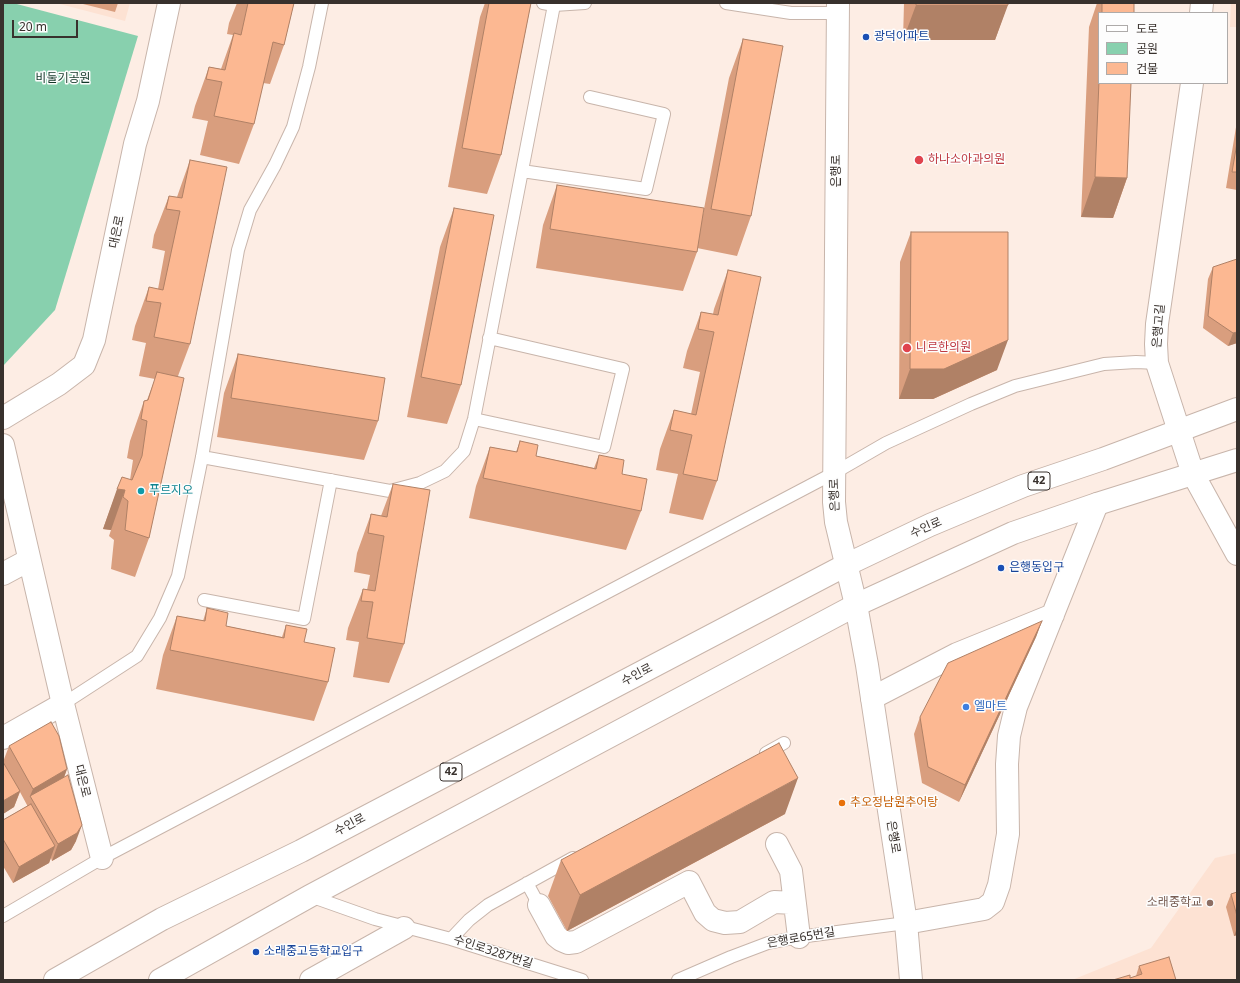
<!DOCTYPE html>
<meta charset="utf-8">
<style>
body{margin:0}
#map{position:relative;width:1240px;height:983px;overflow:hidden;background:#fdede4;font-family:"Noto Sans","Noto Sans KR",sans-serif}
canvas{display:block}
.frame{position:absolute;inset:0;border:4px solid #38312d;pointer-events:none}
.legend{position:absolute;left:1098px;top:12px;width:130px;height:72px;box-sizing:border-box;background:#fdfdfd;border:1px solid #aeabaa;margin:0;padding:5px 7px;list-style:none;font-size:12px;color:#38312d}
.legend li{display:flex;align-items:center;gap:8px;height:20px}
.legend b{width:20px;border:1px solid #aeabaa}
.scale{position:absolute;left:12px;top:20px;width:66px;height:18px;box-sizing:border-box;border:2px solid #38312d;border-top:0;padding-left:5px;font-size:12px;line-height:14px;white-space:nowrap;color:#38312d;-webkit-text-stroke:3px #fdfdfd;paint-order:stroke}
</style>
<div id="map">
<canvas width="1240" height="983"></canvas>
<div class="frame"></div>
<ul class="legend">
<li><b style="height:5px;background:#fff"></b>도로</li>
<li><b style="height:11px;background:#88d0ae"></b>공원</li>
<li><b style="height:11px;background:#fcb892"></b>건물</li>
</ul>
<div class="scale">20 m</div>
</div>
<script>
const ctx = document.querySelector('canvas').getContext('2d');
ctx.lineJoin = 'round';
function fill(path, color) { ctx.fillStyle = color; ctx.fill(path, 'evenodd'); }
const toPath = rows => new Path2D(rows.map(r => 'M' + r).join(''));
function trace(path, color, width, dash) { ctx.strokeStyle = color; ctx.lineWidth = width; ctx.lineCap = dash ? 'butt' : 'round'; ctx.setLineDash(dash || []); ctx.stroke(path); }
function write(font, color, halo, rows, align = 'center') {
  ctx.font = font + ' "Noto Sans","Noto Sans KR",sans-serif'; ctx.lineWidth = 3; ctx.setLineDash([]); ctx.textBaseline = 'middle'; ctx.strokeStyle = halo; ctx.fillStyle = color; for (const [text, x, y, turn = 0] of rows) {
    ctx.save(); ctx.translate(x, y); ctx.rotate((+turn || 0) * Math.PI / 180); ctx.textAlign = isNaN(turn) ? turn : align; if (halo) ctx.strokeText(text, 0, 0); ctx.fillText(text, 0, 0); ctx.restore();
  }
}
fill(toPath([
 [56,3,130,3,125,21],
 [1231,3,1237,3,1237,27,1230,27],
 [1237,853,1237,980,1072,980,1151,948,1215,858]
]), '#fde2d3');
fill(toPath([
 [3,3,13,3,138,36,55,310,3,366]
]), '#88d0ae');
const lane = toPath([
 [543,3,554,5,585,3],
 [726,3,791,13,838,13],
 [522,171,646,189,664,114,590,97],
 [474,419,604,447,623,369,489,338],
 [202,457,390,491,420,483,445,471,464,451,474,419,554,5],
 [204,600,304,619,331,480],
 [63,704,137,656,160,618,178,576,202,457,238,250,250,210,275,165,293,127,309,67,322,3],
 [766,753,784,743],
 [527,883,539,905],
 [310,896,375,919,451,939,582,980],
 [3,916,102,858,834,473,886,443,971,404,1015,386,1104,364,1136,362,1157,363],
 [451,939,469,920,488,905,573,858],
 [678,980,731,957,768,943,799,937,906,923]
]);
const street = toPath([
 [3,418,59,384,84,365,94,340,135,144,148,101,169,3],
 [3,445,63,704],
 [3,574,29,560],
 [872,698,957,654,1053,615],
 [777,844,791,871,799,937],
 [539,905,556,936,561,940,568,943,576,942,689,882,705,913,713,920,725,923,740,922,774,902,795,903],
 [906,923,984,909,993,902,999,885,1008,834,1007,764,1009,736,1016,707,1097,504],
 [311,980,404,928]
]);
const secondary = toPath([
 [838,3,834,502,836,522,856,605,867,665,906,923,911,980],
 [1201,13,1202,3],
 [1192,83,1157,324,1156,344,1157,363,1193,474,1237,554],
 [3,738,63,704,102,858]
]);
const primary = toPath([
 [55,980,162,919,301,851,846,565,930,525,1023,486,1103,459,1237,409],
 [160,980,310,896,856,605,1013,533,1097,504,1237,460]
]);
trace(lane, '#c8b5ab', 14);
trace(street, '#c8b5ab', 24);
trace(secondary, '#c8b5ab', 24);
trace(primary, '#c8b5ab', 24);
trace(lane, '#fff', 12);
trace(street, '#fff', 22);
trace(secondary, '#fff', 22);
trace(primary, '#fff', 22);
fill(toPath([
 [79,3,118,3,115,12],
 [237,3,294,3,284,45,270,84,263,83,254,124,239,164,200,155,208,121,192,118,195,106,209,67,221,69,233,35,227,34,229,23],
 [485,3,531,3,501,155,487,194,448,187,480,17],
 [904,3,1008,3,995,40,903,40],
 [1097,3,1134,3,1134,13,1099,13,1099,83,1127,178,1113,218,1081,217,1089,27],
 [743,39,751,216,737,256,697,248,697,252,683,291,536,268,543,225,557,185,703,214,729,78],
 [1237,121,1237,190,1226,188],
 [190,160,190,344,178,376,149,538,135,577,111,569,114,540,109,536,111,530,103,529,122,477,130,480,133,460,127,458,130,441,144,401,147,400,155,379,139,376,146,343,132,340,135,326,149,287,158,289,165,251,152,248,154,235,169,196,177,197],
 [454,208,461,385,447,424,407,417,440,247],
 [911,232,997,370,933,399,899,399,900,262],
 [1213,267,1237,343,1228,346,1203,328,1208,279],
 [728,270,717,481,703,520,669,513,678,474,656,470,660,449,674,410,691,414,700,372,683,368,687,351,701,312,713,314,714,309],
 [238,354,378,421,364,460,217,437,224,393],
 [520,441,536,456,594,468,599,455,622,474,641,511,626,550,469,518,476,486,490,447,516,452],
 [393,484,404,644,389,683,353,677,359,642,346,640,348,628,363,589,367,590,370,575,354,572,357,553,371,514,381,516],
 [207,608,226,626,282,637,286,625,304,642,328,682,314,721,156,689,163,655,177,616,203,621],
 [1042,621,1036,637,959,802,922,783,914,734,920,717],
 [9,746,67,769,64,777,76,841,71,850,52,861,51,858,49,863,13,883,3,866,3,820,27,806,27,805,20,792,14,807,3,814,3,762],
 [785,814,567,931,548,896,561,860],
 [1237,889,1237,935,1234,936,1226,907,1231,894,1236,893],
 [1139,966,1176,980,1130,978,1136,976]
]), '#d99e7e');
fill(toPath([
 [916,5,1008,5,995,40,903,40],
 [1095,177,1127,178,1113,218,1081,217],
 [1237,332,1237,343,1228,346,1233,333],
 [1008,340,997,370,933,399,899,399,910,369],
 [117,489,125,490,111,530,103,529],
 [1042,621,1036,637,959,802,965,785],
 [67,769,61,786,30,796,33,789],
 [798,778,785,814,567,931,580,895],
 [20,791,14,807,3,814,3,801],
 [82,825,76,841,71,850,52,861,58,844],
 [55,846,49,863,13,883,19,867],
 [1237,928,1237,935,1234,936]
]), '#b08166');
const building = toPath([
 [248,3,294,3,284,45,273,42,254,124,214,116,222,82,206,79,209,67,225,70,234,33,241,35,248,3],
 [489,3,531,3,501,155,462,148,489,3],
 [916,3,1008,3,1008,5,916,5,916,3],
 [1102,3,1134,3,1134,13,1102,13,1102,3],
 [743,39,783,46,751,216,711,209,743,39],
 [1099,81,1099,83,1131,83,1127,178,1095,177,1099,81],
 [1237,143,1237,172,1232,172,1237,143],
 [190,160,227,167,190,344,154,337,161,303,146,301,149,287,163,290,180,211,166,209,169,196,182,198,190,160],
 [557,185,704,208,697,252,550,229,557,185],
 [454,208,494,215,461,385,421,377,454,208],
 [911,232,1008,232,1008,340,944,369,910,369,911,232],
 [1237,259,1237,332,1233,333,1208,316,1213,267,1237,259],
 [728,270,761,277,717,481,683,474,692,435,670,430,674,410,696,415,714,332,698,329,701,312,718,315,728,270],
 [238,354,385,378,378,421,231,398,238,354],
 [157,372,184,378,149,538,125,530,128,501,123,497,125,490,117,489,122,477,132,480,142,456,147,421,141,419,144,401,148,400,157,372],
 [520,441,538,445,536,456,596,469,599,455,624,460,622,474,647,479,641,511,483,478,490,447,517,452,520,441],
 [393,484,430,490,404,644,367,638,373,602,361,601,363,589,375,591,384,536,368,533,371,514,387,517,393,484],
 [207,608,228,613,226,626,284,638,286,625,307,629,304,642,335,648,328,682,170,650,177,616,205,621,207,608],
 [1042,621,965,785,928,767,920,717,948,663,1042,621],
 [51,722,59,736,67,769,33,789,9,746,51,722],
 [779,743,798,778,580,895,561,860,779,743],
 [3,762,20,791,3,801,3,762],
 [68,775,82,825,77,833,58,844,30,796,68,775],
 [31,804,55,846,19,867,3,839,3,820,31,804],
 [1237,892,1237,916,1231,894,1237,892],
 [1169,957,1176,980,1113,980,1130,975,1130,978,1142,974,1139,966,1169,957]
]);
fill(building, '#fcb892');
trace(building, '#b08166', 1);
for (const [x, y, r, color] of [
 [866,37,4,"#1a4fb4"],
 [919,160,5,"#e0444e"],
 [907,348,5,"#e0444e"],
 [141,491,4,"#0f9aa8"],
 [1001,568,4,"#1a4fb4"],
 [966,707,4,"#3f7fe0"],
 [842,803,4,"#e8710a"],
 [1210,903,4,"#8d6e63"],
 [256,952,4,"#1a4fb4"]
]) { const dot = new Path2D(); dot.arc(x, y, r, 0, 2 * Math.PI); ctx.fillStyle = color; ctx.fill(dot); trace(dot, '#fdfdfd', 1.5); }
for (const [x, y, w] of [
 [1039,481,22],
 [451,772,22]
]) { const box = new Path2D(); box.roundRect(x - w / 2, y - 9, w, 18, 3); ctx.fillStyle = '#fdfdfd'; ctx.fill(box); trace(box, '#38312d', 1); }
write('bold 11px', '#38312d', null, [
 ["42",1039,481],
 ["42",451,772]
]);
write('12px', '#164399', '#fdfdfd', [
 ["광덕아파트",874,37],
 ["은행동입구",1009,568],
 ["소래중고등학교입구",264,952]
], 'left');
write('12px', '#133728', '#fdfdfd', [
 ["비둘기공원",63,79]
]);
write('12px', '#be3a42', '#fdfdfd', [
 ["하나소아과의원",928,160],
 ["니르한의원",916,348]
], 'left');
write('12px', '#38312d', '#fdfdfd', [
 ["은행로",837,171,-90],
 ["대은로",117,232,-78],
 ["은행고길",1159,326,-85],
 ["은행로",835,495,-92],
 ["수인로",926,528,-24],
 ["수인로",637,675,-28],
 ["대은로",82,781,76],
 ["수인로",350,825,-28],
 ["은행로",893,837,81],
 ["은행로65번길",801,938,-10],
 ["수인로3287번길",493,952,18]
]);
write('12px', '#0d838f', '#fdfdfd', [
 ["푸르지오",149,491]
], 'left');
write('12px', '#366cbe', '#fdfdfd', [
 ["엘마트",974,707]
], 'left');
write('12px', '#c56008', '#fdfdfd', [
 ["추오정남원추어탕",850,803]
], 'left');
write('12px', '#785e54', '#fdfdfd', [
 ["소래중학교",1202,903]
], 'right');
</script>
